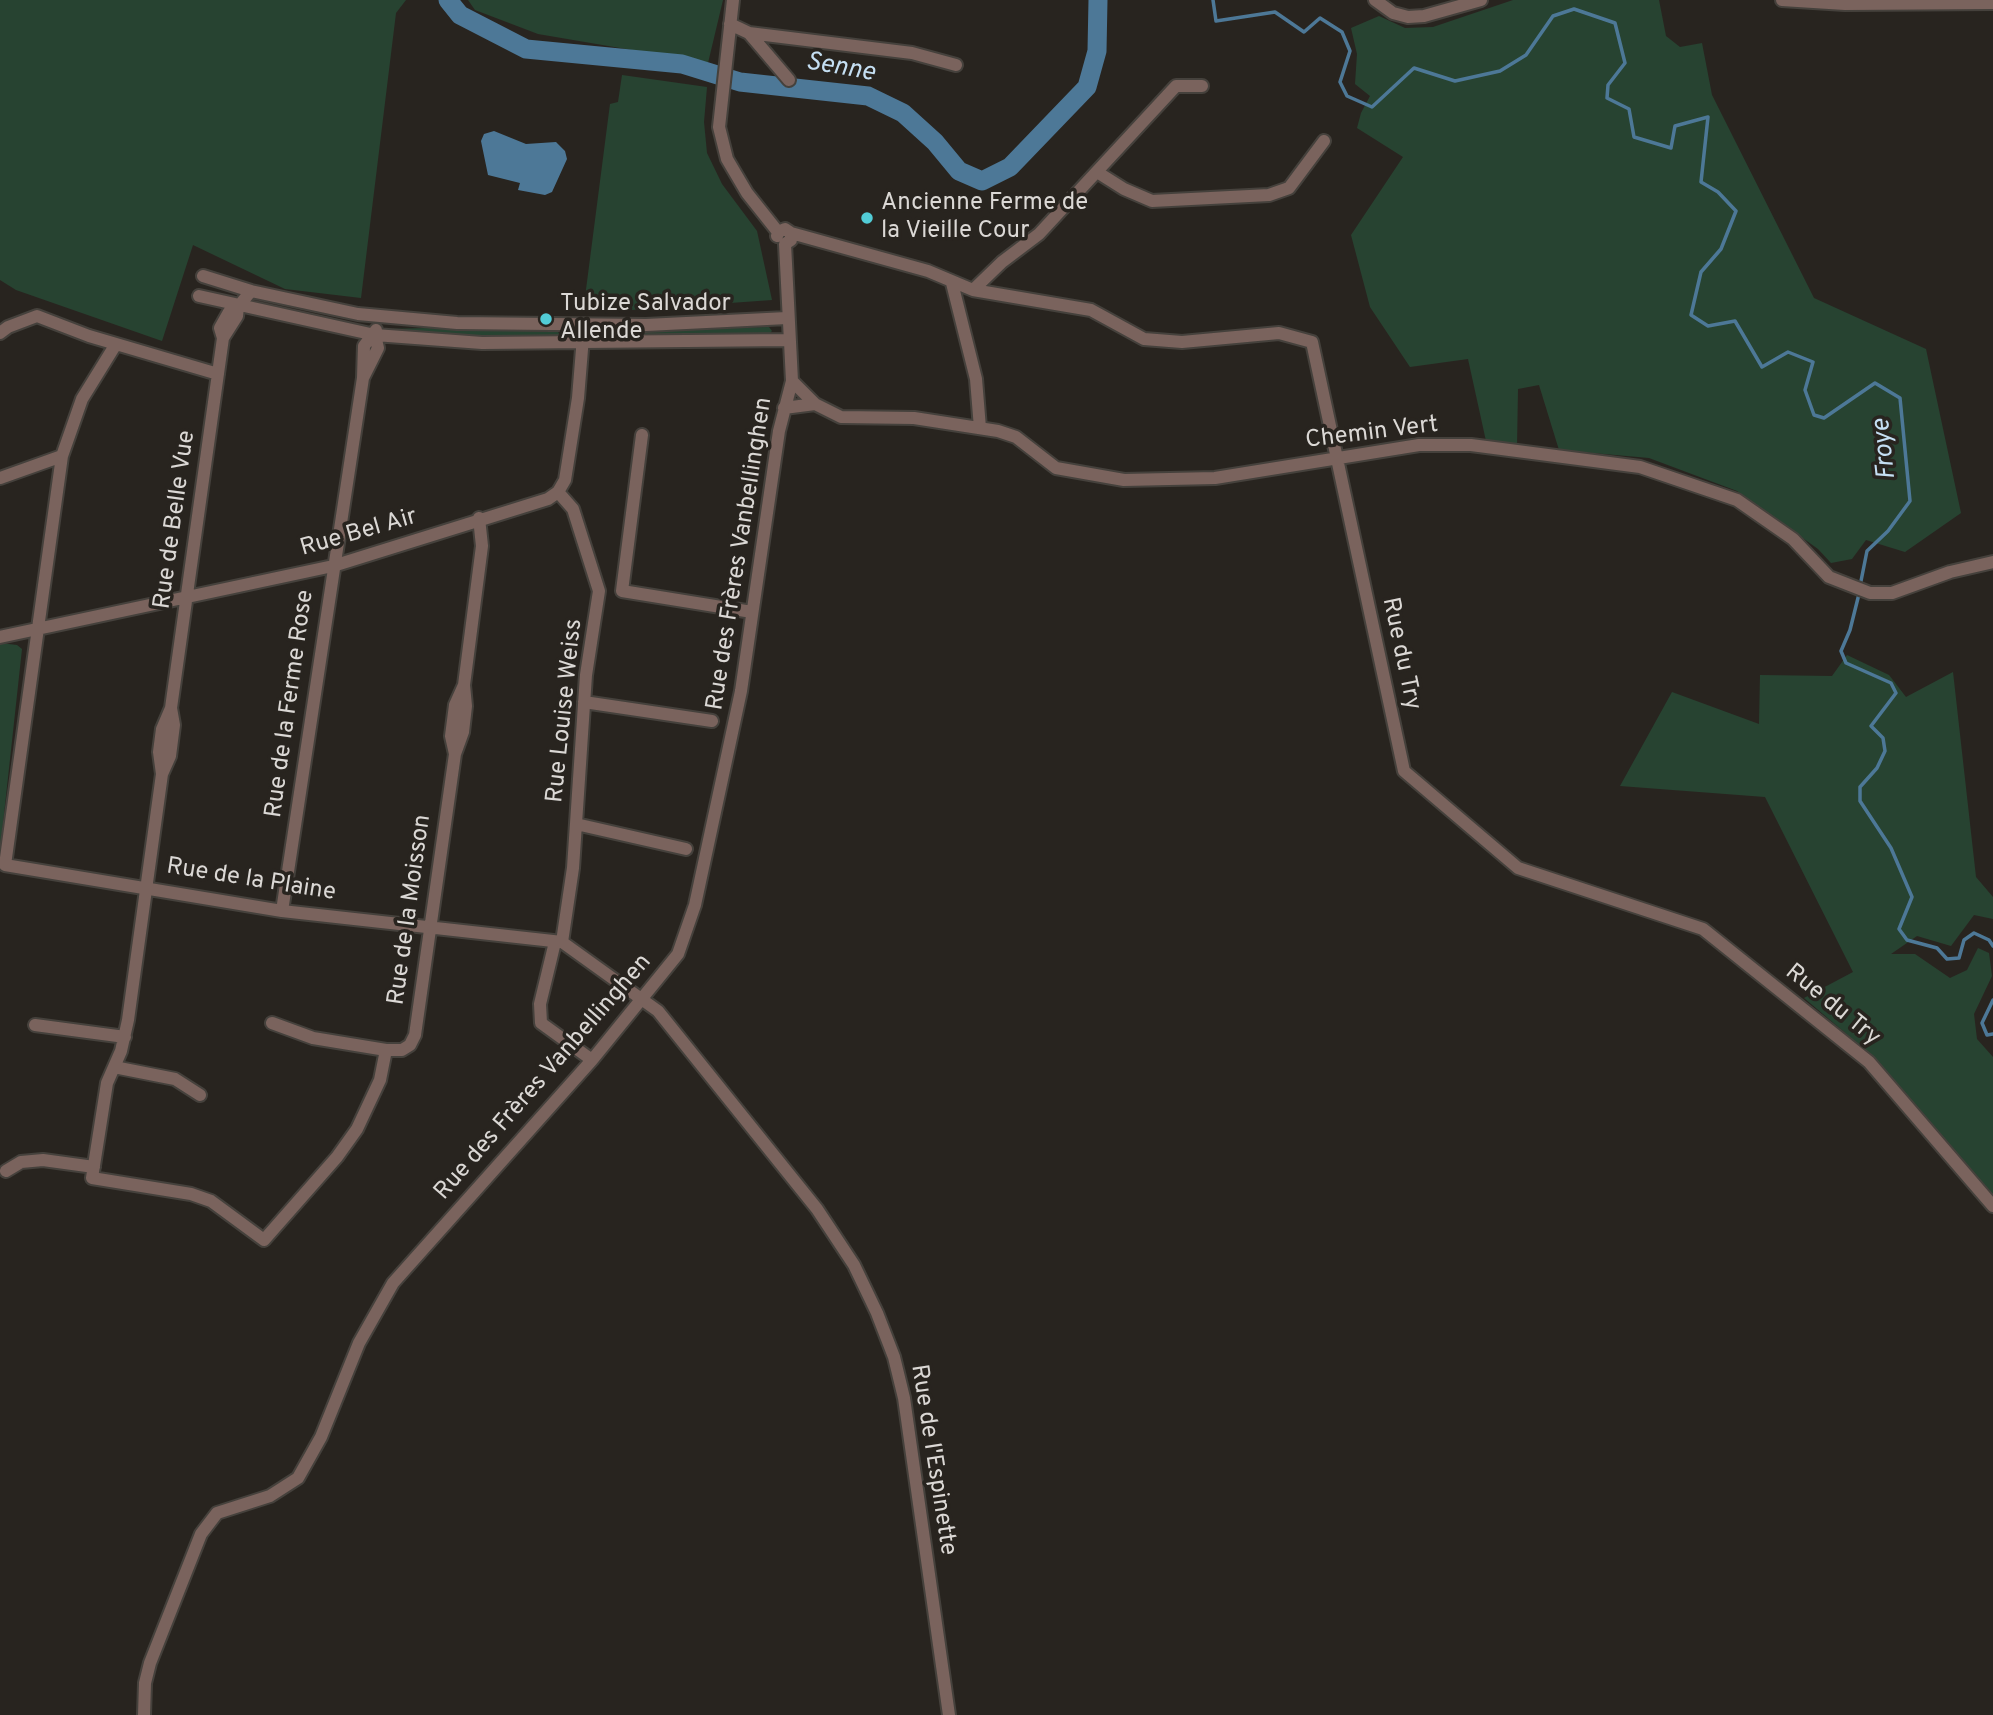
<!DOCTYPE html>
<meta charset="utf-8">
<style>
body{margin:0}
canvas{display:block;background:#28241f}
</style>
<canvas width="1993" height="1715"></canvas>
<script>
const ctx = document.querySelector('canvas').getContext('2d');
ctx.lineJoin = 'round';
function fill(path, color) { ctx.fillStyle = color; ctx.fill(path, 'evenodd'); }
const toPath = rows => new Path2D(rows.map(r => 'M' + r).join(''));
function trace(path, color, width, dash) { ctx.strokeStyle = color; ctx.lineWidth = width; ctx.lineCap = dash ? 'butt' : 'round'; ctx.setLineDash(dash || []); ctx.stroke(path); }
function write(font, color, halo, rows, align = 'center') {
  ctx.font = font + ' Overpass,sans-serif'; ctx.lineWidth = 7; ctx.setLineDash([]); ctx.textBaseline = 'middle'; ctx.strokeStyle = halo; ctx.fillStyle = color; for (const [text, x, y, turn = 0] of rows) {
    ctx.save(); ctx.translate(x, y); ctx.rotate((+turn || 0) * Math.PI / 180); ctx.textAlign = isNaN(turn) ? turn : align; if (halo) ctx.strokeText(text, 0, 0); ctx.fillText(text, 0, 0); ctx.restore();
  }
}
fill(toPath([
 [0,0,406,0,396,13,361,298,285,289,193,245,162,341,16,290,0,280],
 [468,0,723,0,708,63,538,34,475,10],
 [1513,0,1659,0,1666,36,1680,47,1702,43,1712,95,1814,298,1926,349,1961,513,1905,552,1866,540,1852,559,1831,563,1818,549,1737,491,1649,458,1559,450,1539,385,1518,389,1517,446,1486,441,1468,359,1410,367,1370,307,1351,235,1403,157,1357,128,1361,113,1370,96,1355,84,1357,54,1351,28,1379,16,1405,28,1433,27],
 [622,75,707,87,704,122,707,153,722,184,757,231,772,300,603,312,584,305,610,104,618,102],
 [769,327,772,331,769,334,599,338,632,335,646,329],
 [428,328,558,332,561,336,473,339,384,333,386,329],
 [0,643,17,645,22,649,0,851],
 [1847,655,1889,675,1906,697,1953,672,1976,877,1993,897,1993,919,1974,915,1951,946,1917,936,1891,954,1915,954,1950,978,1967,970,1978,948,1989,953,1992,976,1974,1014,1977,1039,1993,1057,1993,1196,1870,1054,1804,998,1853,972,1765,797,1620,786,1672,692,1759,724,1760,675,1832,676]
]), '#274331');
fill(toPath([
 [494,131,526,144,556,142,565,151,567,159,552,192,545,195,518,190,520,183,488,175,481,141,484,134]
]), '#4d7897');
trace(toPath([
 [1213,0,1216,21,1275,12,1304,32,1320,18,1342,32,1350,51,1340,82,1347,96,1372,107,1414,68,1455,81,1500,71,1526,55,1553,16,1574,9,1615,23,1625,63,1608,85,1607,98,1629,109,1634,137,1671,148,1675,126,1708,117,1701,182,1718,192,1736,211,1721,249,1701,272,1691,315,1708,326,1735,321,1762,367,1788,352,1813,362,1805,390,1814,415,1824,418,1875,383,1900,398,1910,501,1888,531,1867,551,1860,586],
 [1098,1,1100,0],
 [1859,594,1850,630,1841,651,1846,663,1891,683,1896,693,1871,726,1883,738,1885,751,1877,768,1860,787,1860,801,1891,848,1912,897,1899,929,1907,940,1937,948,1947,959,1959,958,1964,940,1974,933,1989,940,1993,946],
 [1993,1000,1982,1023,1987,1035,1993,1034]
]), '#4d7897', 3.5);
trace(toPath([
 [448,0,460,15,526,49,682,64,740,82,868,96,903,113,935,142,959,171,982,181,1010,167,1087,87,1097,51,1098,0]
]), '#4d7897', 19);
const street = toPath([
 [733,0,719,127,727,159,747,193,778,232,777,236],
 [1375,0,1393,13,1408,17,1424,16,1481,0],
 [1782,0,1845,4,1993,3],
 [730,24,749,33,912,53,956,65],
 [749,33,789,80],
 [1097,172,1124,189,1152,201,1269,195,1289,188,1324,141],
 [778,232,785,229,791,233,928,271,973,290,1091,310,1144,339,1182,342,1279,333,1312,342,1404,771,1518,868,1703,929,1869,1062,1993,1206],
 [203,276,251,291,358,314,457,323,646,325,787,318],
 [952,283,976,379,980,428],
 [973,290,1002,262,1039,234,1176,86,1202,86],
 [199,296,375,335,482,343,788,340],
 [0,333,8,327,37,316,89,336,218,374],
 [375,335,378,348,363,378,364,346,376,330],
 [223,338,237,316,238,307],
 [116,344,82,399,62,456,5,865,282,911,562,942,658,1011,817,1209,854,1265,877,1313,894,1357,904,1398,949,1715],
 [792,381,815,404,841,417,914,418,998,431,1016,437,1056,468,1124,480,1215,478,1419,445,1471,445,1640,467,1737,500,1793,539,1829,577,1870,593,1892,593,1950,572,1993,562],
 [784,408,815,404],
 [642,435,622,591,752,612],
 [0,478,62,456],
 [558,492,573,509,599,591,586,675,573,868,562,942],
 [0,637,333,566,548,499,558,492,565,480,578,398,584,325],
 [464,685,455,705,451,736,455,754,463,732,466,706,464,685,482,546,479,518],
 [584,702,712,721],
 [171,708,174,725,170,756,162,774,159,752,162,729,171,708,223,338,220,328,229,312,238,307,251,291],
 [162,774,128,1020,121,1051,107,1083,92,1178,191,1194,211,1201,264,1240,337,1157,357,1129,380,1080,386,1050,402,1050,410,1045,415,1035,455,754],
 [576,824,686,849],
 [282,911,363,378],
 [555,942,540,1004,541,1023,592,1060],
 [272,1023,313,1038,386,1050],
 [35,1025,125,1037],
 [114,1067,175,1079,200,1095],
 [6,1171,21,1162,43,1160,94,1167],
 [144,1715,145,1683,150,1663,201,1534,217,1513,270,1496,298,1478,321,1437,359,1343,393,1283,592,1060,678,954,695,905,741,691,779,431,792,381,785,244,791,240,791,233]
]);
trace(street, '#45413c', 16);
trace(street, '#7a635d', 12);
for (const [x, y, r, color] of [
 [867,218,7,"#52ccd6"],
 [546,319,7,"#52ccd6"]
]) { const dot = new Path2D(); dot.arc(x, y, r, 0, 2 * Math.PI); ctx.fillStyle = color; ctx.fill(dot); trace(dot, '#28241f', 2.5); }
write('24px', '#dbd8d5', '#28241f', [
 ["Ancienne Ferme de",881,204],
 ["la Vieille Cour",881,232],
 ["Tubize Salvador",560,305],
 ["Allende",560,333]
], 'left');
write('24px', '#dbd8d5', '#28241f', [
 ["Chemin Vert",1372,434,-7],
 ["Rue de Belle Vue",176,520,-82],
 ["Rue Bel Air",359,534,-16],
 ["Rue des Frères Vanbellinghen",741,554,-81],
 ["Rue du Try",1400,654,78],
 ["Rue de la Ferme Rose",291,704,-82],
 ["Rue Louise Weiss",566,711,-84],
 ["Rue de la Plaine",251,881,9],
 ["Rue de la Moisson",411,910,-82],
 ["Rue du Try",1832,1006,39],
 ["Rue des Frères Vanbellinghen",544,1078,-49],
 ["Rue de l'Espinette",932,1460,81]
]);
write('italic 26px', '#c5dff3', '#28241f', [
 ["Senne",840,69,10],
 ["Froye",1886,449,-96]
]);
</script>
